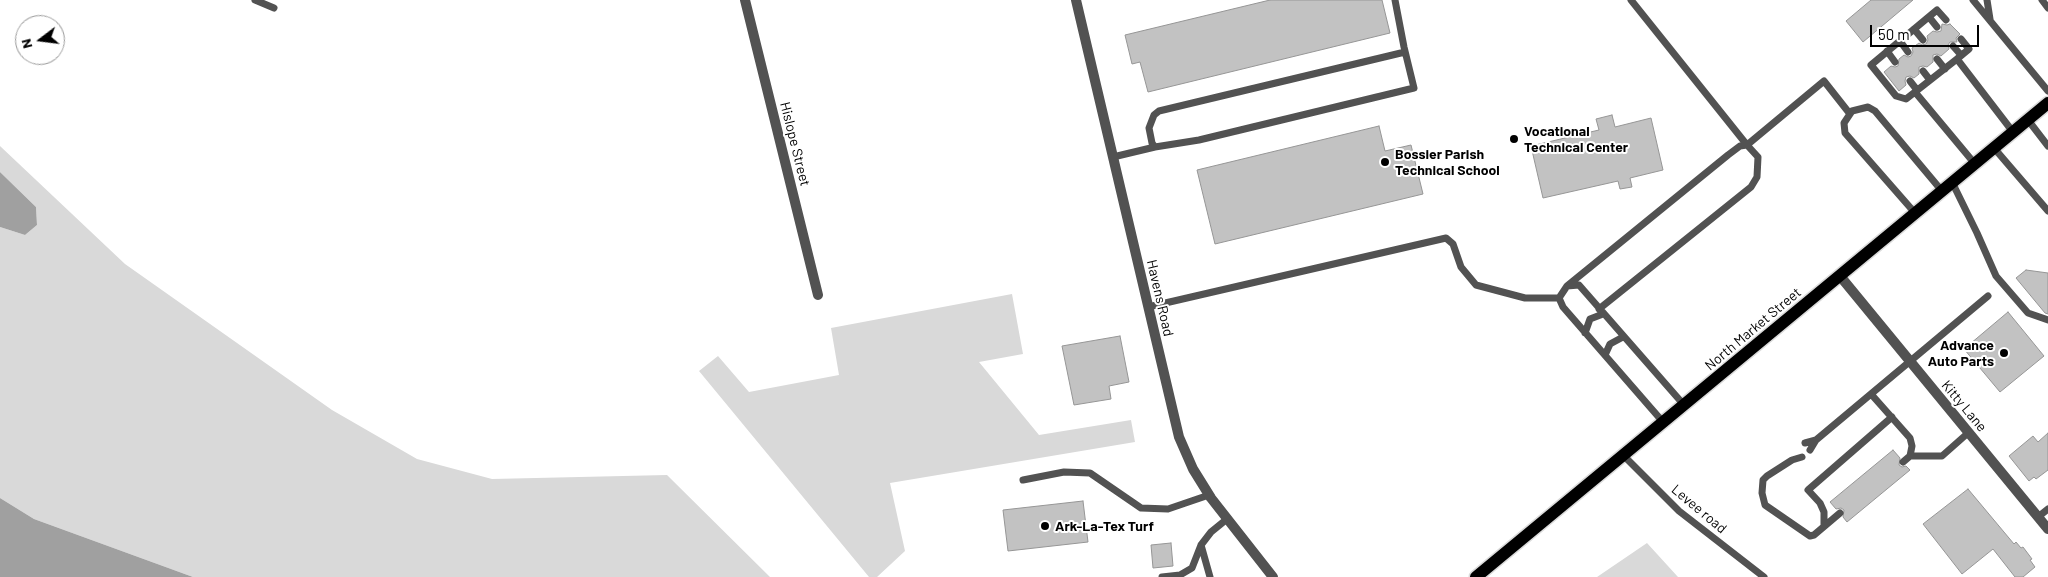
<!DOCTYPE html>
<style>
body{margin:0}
#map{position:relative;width:2048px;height:577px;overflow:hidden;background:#fff;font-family:Barlow,sans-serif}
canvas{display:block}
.north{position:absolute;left:15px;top:15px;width:50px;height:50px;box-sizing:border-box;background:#fff;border:1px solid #999;border-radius:50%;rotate:255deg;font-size:14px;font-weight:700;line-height:20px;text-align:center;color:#000}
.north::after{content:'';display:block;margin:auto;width:18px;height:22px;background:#000;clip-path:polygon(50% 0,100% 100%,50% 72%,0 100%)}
.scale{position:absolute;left:1870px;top:25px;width:109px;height:22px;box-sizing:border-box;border:2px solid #000;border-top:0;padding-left:6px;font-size:15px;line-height:18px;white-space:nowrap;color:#000;-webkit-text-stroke:4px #fff;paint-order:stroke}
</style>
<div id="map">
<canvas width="2048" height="577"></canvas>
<div class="north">N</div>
<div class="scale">50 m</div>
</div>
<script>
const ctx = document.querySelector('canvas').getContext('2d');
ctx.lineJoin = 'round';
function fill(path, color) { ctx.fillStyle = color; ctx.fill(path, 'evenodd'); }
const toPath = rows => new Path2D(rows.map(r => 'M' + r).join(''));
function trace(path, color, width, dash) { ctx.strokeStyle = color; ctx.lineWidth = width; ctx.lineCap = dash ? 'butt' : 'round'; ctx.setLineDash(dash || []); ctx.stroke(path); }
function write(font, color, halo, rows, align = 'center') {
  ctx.font = font + ' Barlow,sans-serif'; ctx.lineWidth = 4; ctx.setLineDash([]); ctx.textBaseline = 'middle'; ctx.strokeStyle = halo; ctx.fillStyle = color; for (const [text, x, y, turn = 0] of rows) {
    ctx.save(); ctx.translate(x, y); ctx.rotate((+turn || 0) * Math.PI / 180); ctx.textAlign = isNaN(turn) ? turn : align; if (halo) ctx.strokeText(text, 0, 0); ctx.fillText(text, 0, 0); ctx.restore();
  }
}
fill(toPath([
 [0,146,125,264,332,410,417,459,492,479,667,475,770,577,193,577,34,519,0,498,0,227,25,235,37,225,36,207,0,172],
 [1012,294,1023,354,979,362,1039,435,1131,420,1135,442,890,483,905,551,877,577,869,577,699,371,718,356,749,392,839,375,831,328],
 [1647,543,1678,577,1597,577]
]), '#d9d9d9');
fill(toPath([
 [0,172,36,207,37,225,25,235,0,227],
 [0,498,34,519,193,577,0,577]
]), '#a0a0a0');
const building = toPath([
 [1270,0,1382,0,1390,33,1148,92,1140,62,1132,64,1125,35,1270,0],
 [1871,0,1913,0,1863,42,1846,21,1871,0],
 [1950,24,1960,34,1956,38,1957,42,1950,42,1948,45,1949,49,1941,56,1937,54,1933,55,1933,62,1927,67,1923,66,1919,67,1919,74,1914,78,1910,76,1906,77,1905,81,1906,85,1899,91,1884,72,1891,66,1895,67,1898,66,1899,59,1904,55,1908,57,1911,56,1913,52,1912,48,1919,43,1922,45,1926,44,1928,40,1927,36,1933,31,1937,32,1941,31,1942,24,1947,25,1950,24],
 [1612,115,1615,127,1651,118,1663,170,1630,178,1632,187,1620,189,1618,181,1543,198,1531,146,1599,130,1596,119,1612,115],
 [1379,126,1385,151,1411,145,1423,194,1215,244,1197,170,1379,126],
 [2026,270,2048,273,2048,314,2045,313,2016,278,2026,270],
 [2008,312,2044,356,2000,392,1964,349,2008,312],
 [1120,336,1129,382,1109,386,1111,399,1074,405,1062,346,1120,336],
 [2048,433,2048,470,2036,479,2034,477,2029,481,2009,456,2033,436,2038,442,2048,433],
 [1893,450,1900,458,1899,465,1902,467,1906,466,1910,470,1847,522,1843,517,1844,510,1841,508,1836,509,1830,502,1893,450],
 [1968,489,2014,544,2016,542,2021,548,2023,547,2032,559,2030,560,2035,567,2023,577,2015,577,1993,549,1962,574,1923,524,1968,489],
 [1083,501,1088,542,1008,551,1003,510,1083,501],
 [1171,543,1173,566,1153,568,1151,545,1171,543]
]);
fill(building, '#c2c2c2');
trace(building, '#969696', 1);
const primary = toPath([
 [1476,577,2048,103]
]);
trace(primary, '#dbdbdb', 15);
trace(toPath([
 [255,0,274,8],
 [1395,0,1404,47,1414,88,1199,140,1155,147,1152,143,1149,128,1154,115,1159,111,1405,52],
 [1631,0,1747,145,1824,81,1850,114],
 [1973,0,2048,91],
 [1987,0,1990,19],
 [2042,0,2048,8],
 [1929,17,1937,27],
 [1946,20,1937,10,1871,65,1896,96,1906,99,1915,92,1975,164],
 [1914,29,1923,40],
 [1961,39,1969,49,1957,59,2013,132],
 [1900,41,1908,52],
 [1953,46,1961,55],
 [1887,51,1895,62],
 [1937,59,1945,69],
 [1923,71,1930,80],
 [1910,81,1917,90],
 [1915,92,1957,59],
 [2028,120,2048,146],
 [1994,148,2048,211],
 [1113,157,1155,147],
 [1952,182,1977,233,1996,276,2028,313,2048,320],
 [1915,213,1845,133,1844,123,1852,111,1868,107,1875,111,1942,191],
 [1567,286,1728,155,1740,146,1747,145,1758,157,1757,177,1751,187,1599,309],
 [1148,307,1446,238,1453,244,1461,267,1476,285,1525,298,1559,298],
 [1585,333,1590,319,1603,314],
 [1605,355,1610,344,1623,337],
 [1871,394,1910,438,1912,446,1910,456],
 [1663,422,1563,307,1559,298,1567,286,1579,285,1684,405],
 [1805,443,1816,440,1988,296],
 [1810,450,1816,440],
 [1623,455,1679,511,1764,577],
 [1802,457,1792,460,1767,476,1763,480,1762,493,1765,505,1810,536,1814,535,1840,513],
 [1903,462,1910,456,1942,456,1968,433],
 [1023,480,1064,472,1090,473,1141,508,1168,509,1209,495],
 [2038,517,2048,509],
 [1824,526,1824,512,1820,503,1808,490,1892,417],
 [1201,545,1210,577],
 [1162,577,1180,575,1192,568,1201,545,1211,532,1227,519]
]), '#525252', 7);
trace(toPath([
 [745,0,818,295],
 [1076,0,1179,437,1193,469,1211,498,1273,577],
 [1840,276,2048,529]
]), '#525252', 10);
trace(primary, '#000', 12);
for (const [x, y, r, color] of [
 [1514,139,5,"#000"],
 [1385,162,5,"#000"],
 [2004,353,5,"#000"],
 [1045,526,5,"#000"]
]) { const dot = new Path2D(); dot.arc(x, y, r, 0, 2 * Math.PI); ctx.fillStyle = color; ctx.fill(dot); trace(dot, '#fff', 2); }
write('bold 14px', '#000', '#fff', [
 ["Vocational",1524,131],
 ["Technical Center",1524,147],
 ["Bossier Parish",1395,154],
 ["Technical School",1395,170],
 ["Advance",1994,345,"right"],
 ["Auto Parts",1994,361,"right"],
 ["Ark-La-Tex Turf",1055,526]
], 'left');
write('14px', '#000', '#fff', [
 ["Hislope Street",795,144,76],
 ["Havens Road",1160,298,77],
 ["North Market Street",1753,329,-40],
 ["Kitty Lane",1964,406,50],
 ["Levee road",1699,509,40]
]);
</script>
